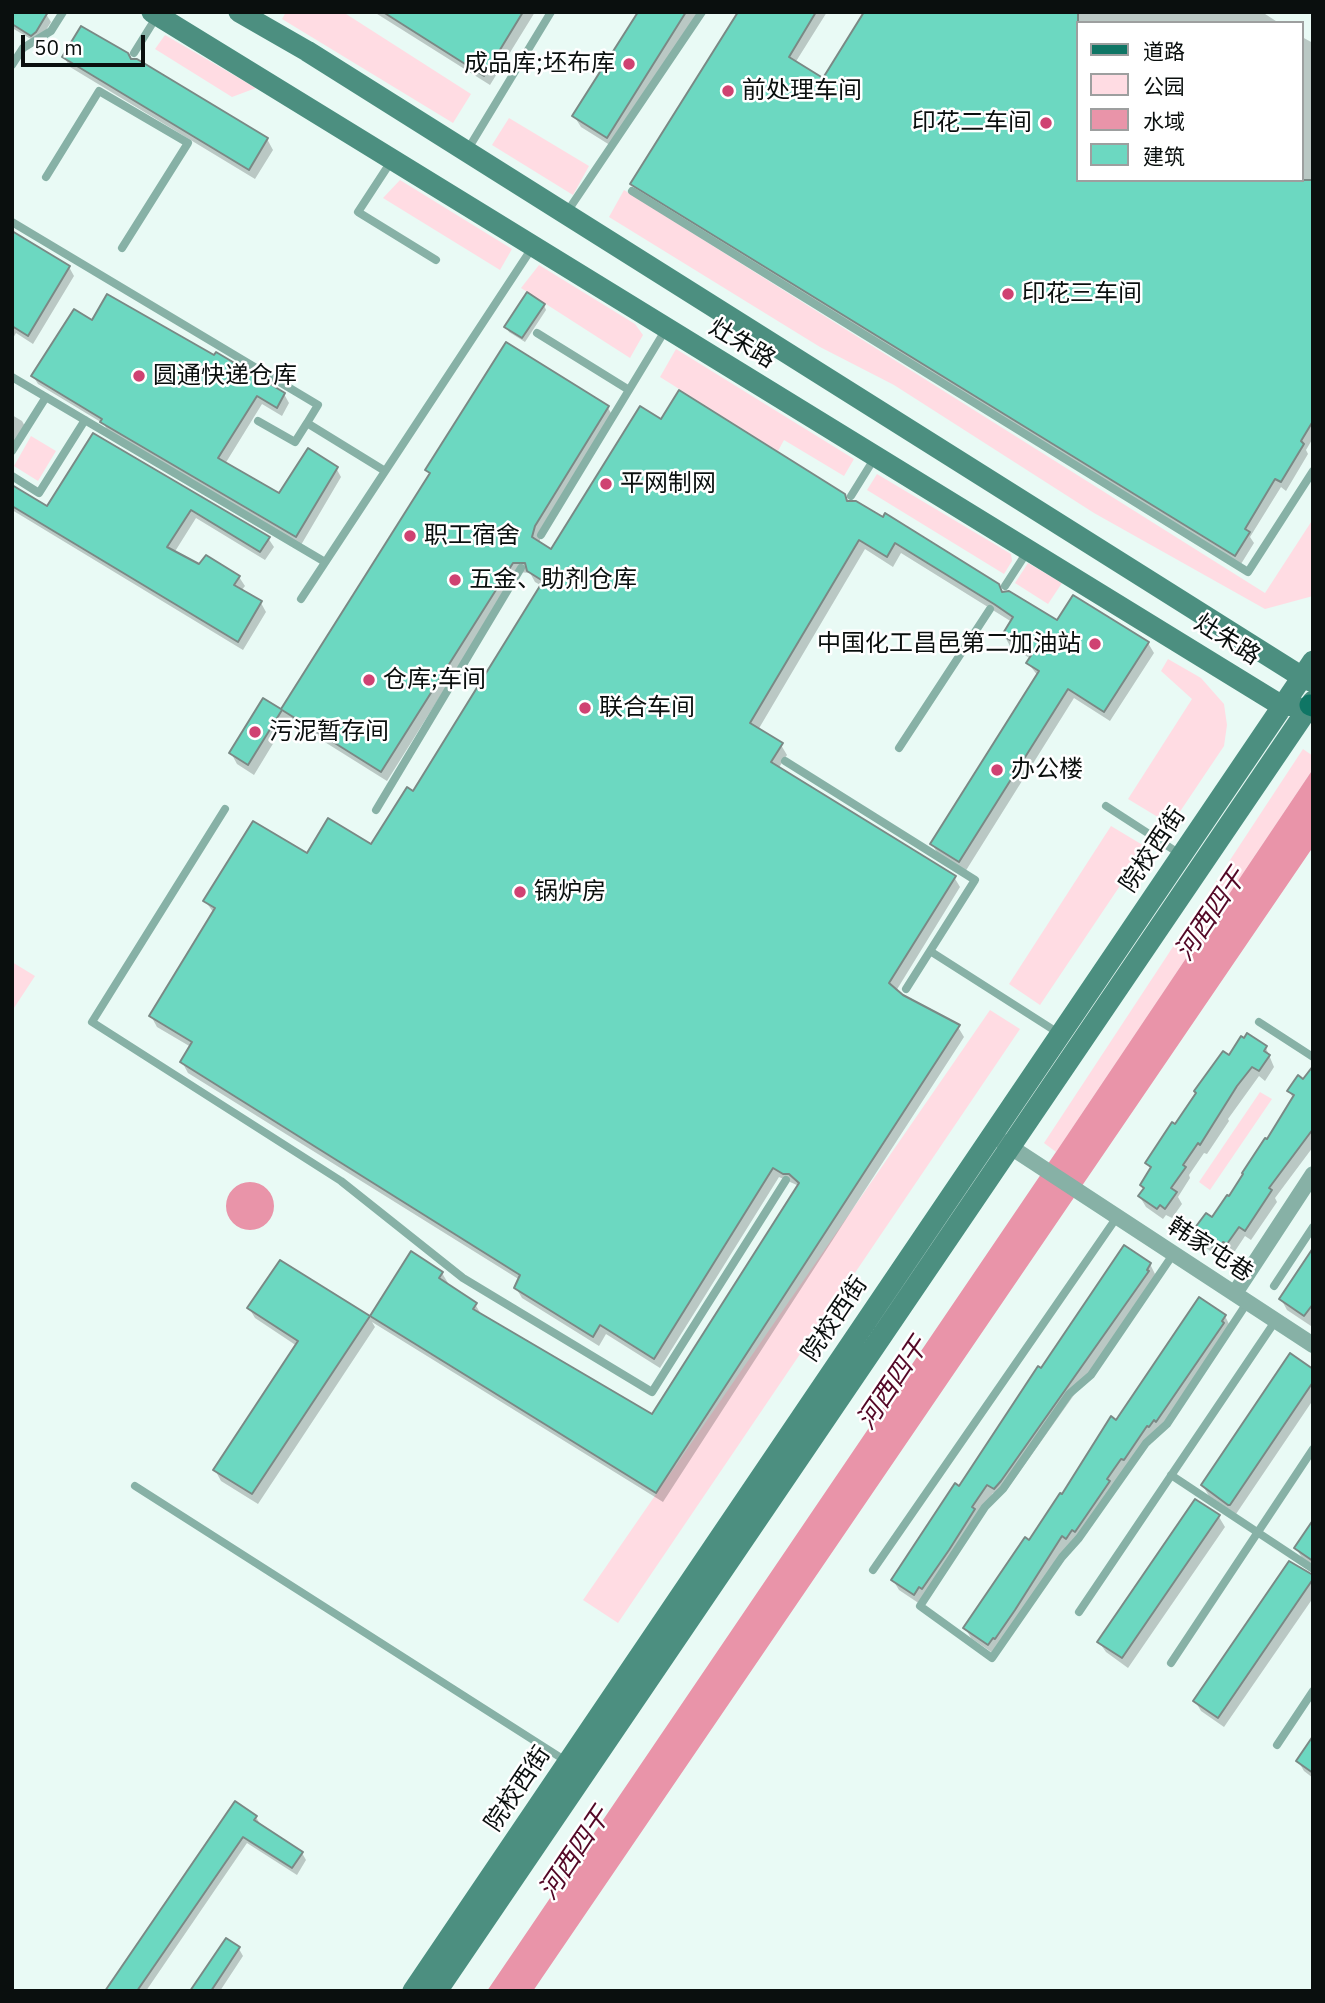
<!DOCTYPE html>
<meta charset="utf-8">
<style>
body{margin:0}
#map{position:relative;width:1325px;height:2003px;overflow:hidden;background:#e9faf5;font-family:"IBM Plex Sans","Noto Sans SC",sans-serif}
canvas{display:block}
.frame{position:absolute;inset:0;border:14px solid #0a0f0e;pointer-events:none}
.legend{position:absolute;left:1076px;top:21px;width:228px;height:161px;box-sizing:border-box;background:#fff;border:2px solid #9d9f9f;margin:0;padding:9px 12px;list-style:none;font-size:21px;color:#0a0f0e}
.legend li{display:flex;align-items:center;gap:14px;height:35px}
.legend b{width:35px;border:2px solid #9d9f9f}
.scale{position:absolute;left:21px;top:35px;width:124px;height:32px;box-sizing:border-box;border:4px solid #0a0f0e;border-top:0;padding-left:9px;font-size:21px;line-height:24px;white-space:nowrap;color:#0a0f0e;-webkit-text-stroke:5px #fff;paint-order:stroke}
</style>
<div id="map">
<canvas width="1325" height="2003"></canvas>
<div class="frame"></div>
<ul class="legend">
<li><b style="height:9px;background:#0f7665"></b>道路</li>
<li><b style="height:19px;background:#ffdce3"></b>公园</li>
<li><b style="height:19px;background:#e994a9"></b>水域</li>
<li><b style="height:19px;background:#6cd8c1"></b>建筑</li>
</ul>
<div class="scale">50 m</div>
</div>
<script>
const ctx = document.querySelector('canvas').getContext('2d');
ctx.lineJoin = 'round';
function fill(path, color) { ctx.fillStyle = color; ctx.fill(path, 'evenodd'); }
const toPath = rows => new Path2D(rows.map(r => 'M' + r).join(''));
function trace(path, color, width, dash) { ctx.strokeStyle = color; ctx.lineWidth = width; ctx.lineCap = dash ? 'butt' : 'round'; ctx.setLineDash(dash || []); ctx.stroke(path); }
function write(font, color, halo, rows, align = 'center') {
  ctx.font = font + ' "IBM Plex Sans","Noto Sans SC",sans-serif'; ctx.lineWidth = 5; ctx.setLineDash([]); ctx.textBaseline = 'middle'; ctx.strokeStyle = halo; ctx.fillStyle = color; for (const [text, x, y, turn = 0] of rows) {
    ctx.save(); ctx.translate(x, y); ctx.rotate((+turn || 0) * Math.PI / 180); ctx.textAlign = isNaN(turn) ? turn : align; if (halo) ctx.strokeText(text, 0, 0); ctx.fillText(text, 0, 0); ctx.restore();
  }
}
fill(toPath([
 [286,12,343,12,471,94,453,123,282,19],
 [165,35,256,88,232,97,155,49],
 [509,118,589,166,573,195,492,145],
 [400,180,512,249,500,270,383,198],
 [624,190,1265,593,1313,519,1313,596,1265,609,1094,513,894,385,820,347,609,217],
 [539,265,635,324,643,335,630,358,521,288],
 [676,349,854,459,844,476,784,440,778,451,660,377],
 [31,436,56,451,38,481,14,466],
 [877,474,1011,554,1012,561,1004,574,867,490],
 [1028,563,1062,583,1048,604,1015,583],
 [1168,659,1201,678,1224,704,1227,725,1224,746,1171,825,1128,799,1192,699,1161,671],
 [1303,749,1313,756,1313,769,1056,1152,1044,1143],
 [1111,826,1146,847,1040,1005,1009,984],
 [12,962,35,976,12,1011],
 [990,1010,1020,1029,618,1623,583,1600],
 [1260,1092,1272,1099,1210,1190,1199,1182]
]), '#ffdce3');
fill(toPath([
 [1313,769,1313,847,533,1991,487,1991,1056,1152],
 '226 1206a24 24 0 1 1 48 0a24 24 0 1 1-48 0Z'
]), '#e994a9');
fill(toPath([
 [12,12,46,14,51,22,40,40,36,42,12,28],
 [374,12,535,12,490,85],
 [640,12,698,12,613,147,581,127,574,116],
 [741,12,827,12,795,63,823,81,866,12,1262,12,1279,23,1078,23,1078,180,1302,180,1302,37,1313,43,1313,438,1306,450,1308,454,1286,491,1281,487,1250,537,1254,543,1241,564,637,193,632,184],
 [64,57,267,139,273,150,255,179,70,67],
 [12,233,69,267,74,276,33,344,16,333,12,340],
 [544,305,546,310,525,342,509,332,506,327],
 [92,322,284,394,289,403,282,416,262,404,225,464,279,496,336,468,341,477,301,545,107,430,104,424,38,384,33,376],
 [608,408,614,418,541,537,539,543,552,551,662,422,848,503,1002,594,1057,623,1148,643,1154,653,1110,721,1074,698,965,872,938,854,932,844,1038,676,1028,663,1031,659,1010,646,1004,635,1012,622,901,553,893,567,865,549,758,730,781,745,787,755,778,769,954,877,960,887,896,991,958,1027,964,1037,663,1502,372,1322,375,1327,258,1504,221,1481,215,1470,297,1346,255,1318,249,1308,280,1263,371,1318,412,1254,442,1273,448,1283,446,1285,475,1304,482,1316,653,1416,799,1186,779,1177,660,1368,606,1334,599,1346,522,1298,516,1288,520,1280,188,1073,182,1062,191,1047,157,1027,151,1016,214,913,205,901,308,855,372,847,414,793,542,586,535,582,530,573,518,572,387,781,288,719,254,775,237,764,231,753,263,700,282,712,430,475,428,470],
 [12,415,22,421,27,430,12,454],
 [94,435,268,538,274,547,265,560,196,518,174,553,199,566,239,577,245,586,241,591,261,603,266,612,243,650,12,510,12,487,48,508],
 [1266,1048,1274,1067,1265,1081,1259,1076,1228,1119,1229,1121,1207,1154,1204,1153,1189,1175,1190,1178,1178,1197,1182,1204,1172,1218,1166,1215,1163,1219,1146,1207,1140,1197,1144,1190,1142,1185,1152,1170,1148,1163,1229,1057],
 [1313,1080,1313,1147,1275,1198,1277,1202,1251,1240,1245,1236,1233,1254,1229,1251,1223,1260,1206,1248,1196,1230,1212,1219,1229,1199,1293,1098,1289,1091,1304,1081],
 [1313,1252,1313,1323,1311,1326,1287,1310,1281,1299],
 [1150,1264,1155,1274,1154,1282,1006,1491,993,1493,920,1604,899,1590,893,1580,1041,1370],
 [1225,1316,1230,1326,1160,1429,994,1654,971,1638,965,1628,1116,1422],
 [1313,1371,1313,1400,1236,1514,1209,1496,1203,1486],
 [1219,1517,1225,1527,1128,1668,1106,1652,1099,1642],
 [1313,1523,1313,1566,1302,1558,1296,1548],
 [1313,1577,1313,1598,1224,1727,1201,1711,1195,1701],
 [1313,1739,1313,1778,1304,1771,1298,1761],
 [256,1817,260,1824,302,1853,306,1860,297,1875,247,1843,146,1991,112,1991],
 [227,1940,239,1949,243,1956,220,1991,193,1991]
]), '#0003');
const building = toPath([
 [12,12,48,12,36,32,31,36,12,24,12,12],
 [383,12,523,12,484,76,383,12],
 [638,12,686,12,607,138,572,116,638,12],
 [738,12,816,12,789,57,823,78,864,12,1078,12,1078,180,1313,180,1313,421,1301,441,1304,444,1281,482,1275,479,1245,529,1250,532,1235,556,630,184,738,12],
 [81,26,128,53,131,59,137,59,268,138,249,170,62,57,81,26],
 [12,231,70,266,28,336,12,326,12,231],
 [527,292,545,304,522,338,504,327,527,292],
 [107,294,214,355,216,352,285,393,277,408,257,396,218,458,279,493,308,448,338,467,296,537,100,422,102,419,31,376,74,309,92,320,107,294],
 [506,342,609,406,535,526,532,537,551,549,640,406,661,419,679,390,845,494,847,501,856,501,883,517,885,513,999,584,1002,592,1009,591,1057,620,1073,595,1149,642,1104,712,1068,689,959,862,930,844,1039,671,1026,663,1032,654,1002,635,1013,617,994,604,895,543,887,557,859,540,750,723,783,743,771,762,956,876,889,983,903,995,960,1025,656,1493,370,1316,411,1251,443,1272,439,1278,477,1303,473,1309,652,1414,799,1183,789,1174,783,1174,773,1168,654,1359,600,1325,593,1337,514,1288,520,1275,180,1062,192,1042,149,1016,215,908,203,901,253,821,307,853,328,818,371,844,407,787,413,791,543,581,527,571,525,563,513,563,381,772,282,710,248,765,229,753,263,698,281,709,430,473,425,470,506,342],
 [93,433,270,537,260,552,191,510,167,547,199,564,206,555,240,576,234,585,262,601,238,642,12,506,12,485,47,506,93,433],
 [1247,1033,1267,1046,1264,1051,1270,1055,1259,1071,1252,1067,1237,1086,1200,1145,1198,1143,1183,1165,1186,1167,1171,1188,1177,1192,1165,1209,1160,1205,1157,1209,1138,1196,1144,1188,1140,1185,1151,1167,1145,1163,1172,1122,1175,1124,1196,1093,1194,1091,1223,1051,1229,1055,1241,1036,1244,1038,1247,1033],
 [1313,1066,1313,1129,1269,1188,1272,1190,1245,1231,1239,1227,1227,1244,1223,1242,1217,1250,1198,1237,1200,1233,1194,1229,1206,1213,1212,1217,1227,1195,1229,1196,1243,1174,1242,1173,1265,1138,1267,1139,1294,1095,1287,1091,1298,1075,1303,1079,1313,1066],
 [1124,1245,1151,1263,1147,1270,1149,1271,1001,1481,994,1489,987,1485,972,1507,975,1509,949,1550,922,1589,919,1587,914,1595,891,1580,955,1483,959,1486,1038,1366,1041,1368,1124,1245],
 [1313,1248,1313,1304,1304,1316,1279,1299,1313,1248],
 [280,1260,370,1316,252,1494,213,1470,298,1341,247,1308,280,1260],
 [1199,1297,1226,1315,1222,1321,1224,1323,1156,1422,1154,1420,1149,1427,1147,1426,1124,1460,1121,1459,1107,1479,1110,1481,1075,1532,1072,1530,1066,1539,1062,1536,1015,1610,995,1639,993,1638,988,1645,963,1628,1025,1537,1029,1540,1060,1493,1062,1494,1111,1416,1116,1420,1199,1297],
 [1290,1353,1313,1369,1313,1382,1230,1505,1228,1505,1201,1485,1290,1353],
 [1195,1499,1220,1515,1122,1658,1097,1642,1195,1499],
 [1313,1520,1313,1561,1294,1548,1313,1520],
 [1289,1561,1313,1575,1313,1579,1218,1718,1193,1701,1289,1561],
 [1313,1736,1313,1773,1296,1761,1313,1736],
 [235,1801,257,1816,254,1820,303,1852,292,1868,243,1837,137,1991,105,1991,235,1801],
 [226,1938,240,1947,211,1991,190,1991,226,1938]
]);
fill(building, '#6cd8c1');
trace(building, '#7a8985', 2);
trace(toPath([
 [134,53,157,16],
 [12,65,23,48,51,31,63,12],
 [468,149,551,12],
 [392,160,358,212,436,260],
 [46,177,99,91,188,143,122,248],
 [632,191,1248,572,1313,471],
 [567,212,702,12],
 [12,222,318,405,307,423],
 [537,333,629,390],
 [12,377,325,562],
 [258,421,295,442,307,423,385,471],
 [12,451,46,397],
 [12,476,39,493,85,420],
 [851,496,874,459],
 [541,535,666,329],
 [1005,586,1027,552],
 [301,599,532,248],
 [899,748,990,609],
 [785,761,975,880,906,989],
 [1106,806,1180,854],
 [225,809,92,1022,341,1181,463,1278,652,1392,786,1180],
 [376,810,521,568],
 [930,951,1060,1034],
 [1259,1022,1313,1057],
 [1174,1253,1091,1375,1069,1394,1003,1489,985,1507,920,1606,992,1658,1062,1557,1079,1538,1146,1443,1167,1424,1247,1303],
 [1274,1286,1313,1227],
 [1171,1475,1313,1569],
 [135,1486,566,1761],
 [873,1570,1117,1217],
 [1079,1612,1276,1320],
 [1171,1663,1313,1449],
 [1277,1745,1313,1691]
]), '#87b1a6', 8);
trace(toPath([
 [1003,1142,1313,1345],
 [1235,1293,1313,1174]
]), '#87b1a6', 16);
trace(toPath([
 [152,12,1282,706,1294,705],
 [239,12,307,51,1302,677,1313,682],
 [413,1991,1313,661],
 [437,1991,1313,701]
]), '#4c8f80', 21);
trace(toPath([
 [1310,705,1313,706]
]), '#0f7665', 21);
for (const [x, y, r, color] of [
 [629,64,7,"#cf4272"],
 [728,91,7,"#cf4272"],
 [1046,123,7,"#cf4272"],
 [1008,294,7,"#cf4272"],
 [139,376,7,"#cf4272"],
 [606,484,7,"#cf4272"],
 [410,536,7,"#cf4272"],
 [455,580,7,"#cf4272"],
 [1095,644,7,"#cf4272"],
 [369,680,7,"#cf4272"],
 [585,708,7,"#cf4272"],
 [255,732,7,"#cf4272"],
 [997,770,7,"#cf4272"],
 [520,892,7,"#cf4272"]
]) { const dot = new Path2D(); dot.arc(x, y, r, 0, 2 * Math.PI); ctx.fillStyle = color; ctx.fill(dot); trace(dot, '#fff', 2.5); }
write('24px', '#0a0f0e', '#fff', [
 ["成品库;坯布库",615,64,"right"],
 ["前处理车间",742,91],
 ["印花二车间",1032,123,"right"],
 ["印花三车间",1022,294],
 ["圆通快递仓库",153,376],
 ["平网制网",620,484],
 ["职工宿舍",424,536],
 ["五金、助剂仓库",469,580],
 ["中国化工昌邑第二加油站",1081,644,"right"],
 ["仓库;车间",383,680],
 ["联合车间",599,708],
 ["污泥暂存间",269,732],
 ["办公楼",1011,770],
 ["锅炉房",534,892]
], 'left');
write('24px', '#0a0f0e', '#fff', [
 ["灶朱路",742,344,31],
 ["灶朱路",1227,640,32],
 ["院校西街",1153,850,-56],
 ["韩家屯巷",1210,1250,33],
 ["院校西街",835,1319,-56],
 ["院校西街",518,1789,-56]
]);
write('italic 26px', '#530726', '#fff', [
 ["河西四干",1211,915,-56],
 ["河西四干",893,1384,-56],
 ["河西四干",575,1854,-56]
]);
</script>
